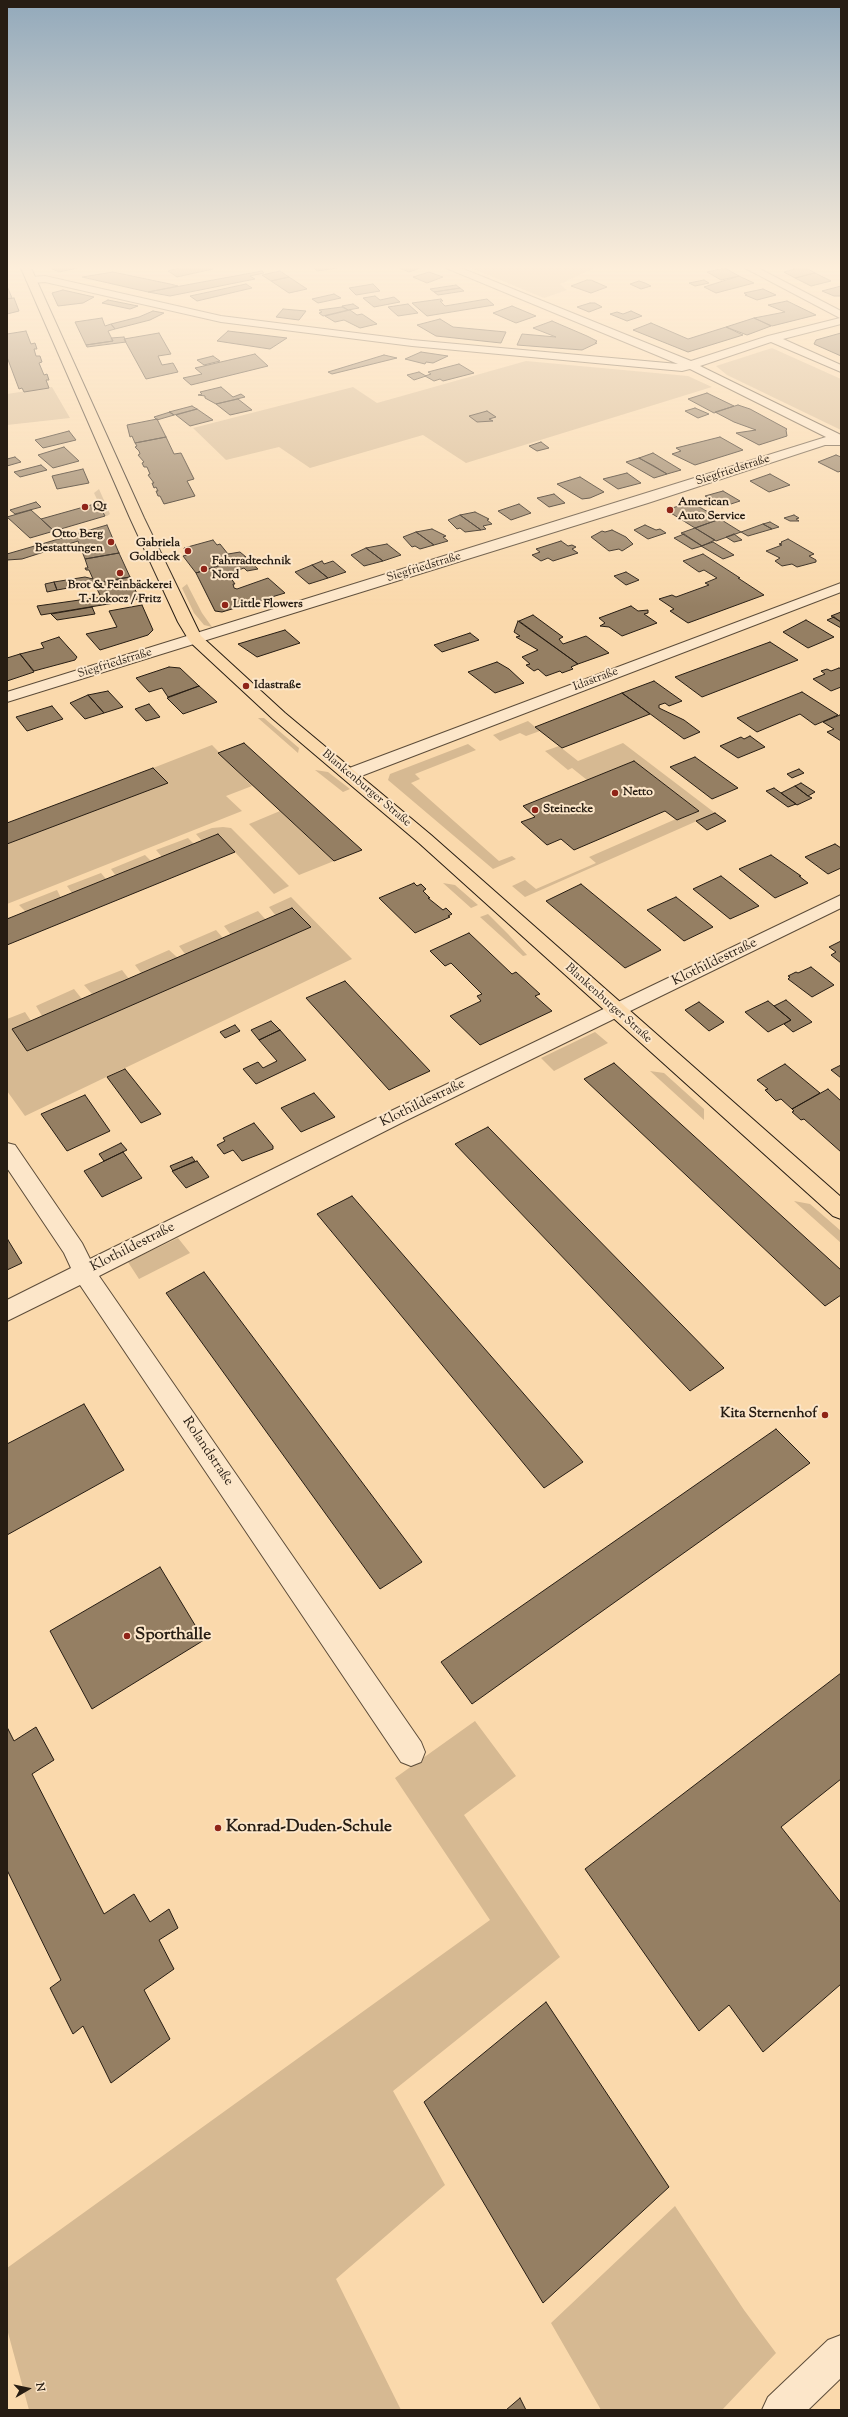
<!DOCTYPE html>
<meta charset="utf-8">
<style>
body{margin:0}
#map{position:relative;width:848px;height:2417px;overflow:hidden;background:#fad9ac;font-family:"Sorts Mill Goudy",serif}
canvas{display:block}
.frame{position:absolute;inset:0;border:8px solid #271d13;pointer-events:none}
.north{position:absolute;left:8px;top:2369px;width:40px;height:40px;-webkit-text-stroke:3px #fce6c9;paint-order:stroke;rotate:81deg;font-size:11px;font-weight:700;line-height:16px;text-align:center;color:#271d13}
.north::after{content:'';display:block;margin:auto;width:14px;height:18px;background:#271d13;clip-path:polygon(50% 0,100% 100%,50% 72%,0 100%)}
</style>
<div id="map">
<canvas width="848" height="2417"></canvas>
<div class="frame"></div>
<div class="north">N</div>
</div>
<script>
const ctx = document.querySelector('canvas').getContext('2d');
ctx.lineJoin = 'round';
function fill(path, color) { ctx.fillStyle = color; ctx.fill(path, 'evenodd'); }
const toPath = rows => new Path2D(rows.map(r => 'M' + r).join(''));
function trace(path, color, width, dash) { ctx.strokeStyle = color; ctx.lineWidth = width; ctx.lineCap = dash ? 'butt' : 'round'; ctx.setLineDash(dash || []); ctx.stroke(path); }
function write(font, color, halo, rows, align = 'center') {
  ctx.font = font + ' "Sorts Mill Goudy",serif'; ctx.lineWidth = 4; ctx.setLineDash([]); ctx.textBaseline = 'middle'; ctx.strokeStyle = halo; ctx.fillStyle = color; for (const [text, x, y, turn = 0] of rows) {
    ctx.save(); ctx.translate(x, y); ctx.rotate((+turn || 0) * Math.PI / 180); ctx.textAlign = isNaN(turn) ? turn : align; if (halo) ctx.strokeText(text, 0, 0); ctx.fillText(text, 0, 0); ctx.restore();
  }
}
fill(toPath([
 [471,268,594,268,560,284,567,290,544,298],
 [772,348,841,379,841,430,727,375,716,366],
 [526,361,688,376,712,387,466,463,423,435,310,468,279,447,226,460,193,428,353,387,377,403],
 [52,387,70,418,7,425,7,394],
 [99,489,110,514,107,516,105,516,94,493],
 [187,584,202,613,212,627,204,625,194,613,182,588],
 [258,718,264,718,299,748,298,753],
 [528,721,540,731,526,736,520,733,500,741,493,735],
 [623,743,715,813,525,897,512,886,525,880,536,889,596,863,589,857,676,819,678,820,699,811,634,761,587,780,572,768,568,770,545,751,559,746,578,761],
 [468,744,476,750,415,774,420,779,411,783,499,861,512,856,516,859,493,869,388,780,390,774],
 [212,745,252,786,226,796,242,811,7,904,7,844,167,783,153,768],
 [315,770,328,772,350,789,343,792],
 [280,811,334,861,299,875,249,824],
 [223,827,231,828,289,886,274,894,218,834,202,841,196,834,212,828],
 [188,838,194,844,162,857,156,850],
 [145,855,151,861,116,876,111,869],
 [101,873,106,879,72,893,67,886],
 [443,883,455,885,478,905,471,908],
 [57,890,61,898,26,912,19,905],
 [291,897,352,959,25,1116,7,1091,7,1019,25,1012,31,1021,12,1029,27,1051,310,927,276,916,269,907],
 [258,911,266,920,231,935,224,926],
 [488,914,508,934,527,955,523,956,480,917],
 [216,930,223,938,185,954,179,946],
 [169,950,178,958,141,973,135,965],
 [122,970,129,979,92,994,84,985],
 [74,989,82,999,42,1016,36,1006],
 [595,1032,608,1043,554,1071,541,1058],
 [650,1071,664,1073,704,1109,704,1120],
 [794,1201,810,1204,841,1231,841,1243],
 [178,1238,190,1253,139,1279,128,1262],
 [475,1721,516,1776,464,1815,560,1957,393,2091,445,2185,336,2279,401,2410,29,2410,7,2329,7,2268,490,1920,395,1778],
 [675,2206,744,2310,776,2353,722,2410,601,2410,551,2323]
]), '#d6b992');
const building = toPath([
 [51,268,77,268,59,272,51,268],
 [179,268,212,268,213,269,177,277,168,271,179,268],
 [314,268,337,268,317,271,314,268],
 [399,268,420,268,409,272,399,268],
 [725,268,739,276,721,280,707,272,725,268],
 [793,268,806,268,815,273,795,278,784,272,795,269,793,268],
 [262,271,264,273,250,276,255,279,170,296,148,292,262,271],
 [280,271,289,277,271,281,262,275,280,271],
 [113,272,170,284,178,286,148,292,82,277,113,272],
 [429,272,443,277,427,283,413,277,429,272],
 [815,273,831,281,811,286,795,278,815,273],
 [739,276,754,283,716,293,704,287,739,276],
 [289,277,307,289,289,293,271,281,289,277],
 [587,280,591,280,607,287,591,293,571,286,587,280],
 [704,280,709,283,695,286,689,283,704,280],
 [639,281,645,283,651,286,641,289,630,284,639,281],
 [246,284,252,288,197,301,190,296,246,284],
 [373,284,380,291,356,295,349,288,373,284],
 [456,285,460,288,434,292,430,289,456,285],
 [7,286,12,298,7,299,7,286],
 [841,286,841,296,834,296,822,291,841,286],
 [460,288,464,291,438,295,434,292,460,288],
 [763,289,776,295,757,300,745,295,747,295,744,293,763,289],
 [63,290,94,297,83,303,58,306,52,293,63,290],
 [334,294,341,298,318,303,312,299,334,294],
 [375,296,380,300,394,297,400,302,374,307,363,298,375,296],
 [14,298,19,311,7,314,7,299,14,298],
 [441,299,443,301,440,301,445,306,487,299,494,305,427,316,412,303,441,299],
 [108,300,138,306,130,309,102,303,108,300],
 [787,301,816,315,772,326,754,318,785,312,768,305,787,301],
 [590,303,595,303,602,307,589,312,577,307,590,303],
 [353,304,359,308,348,310,342,306,353,304],
 [408,304,418,313,398,316,388,307,408,304],
 [512,306,536,316,516,323,493,313,512,306],
 [342,307,348,310,323,316,319,313,322,312,319,310,342,307],
 [283,309,306,311,299,320,276,317,283,309],
 [350,310,357,315,362,314,377,324,360,328,344,320,335,322,325,316,350,310],
 [153,311,164,313,150,320,115,329,111,324,139,317,153,311],
 [631,311,642,316,627,321,610,314,617,312,623,314,631,311],
 [102,318,105,326,111,324,115,329,108,331,113,341,86,345,75,322,102,318],
 [754,318,771,326,747,335,726,327,754,318],
 [440,319,453,327,506,332,501,343,436,336,417,325,440,319],
 [552,321,587,336,597,341,595,343,597,343,582,350,517,345,522,334,556,337,533,328,552,321],
 [651,323,688,339,726,327,743,335,688,352,633,330,651,323],
 [26,331,31,344,35,343,37,349,34,349,36,356,40,356,42,362,39,363,44,375,47,374,49,380,46,380,49,388,24,392,22,388,19,389,7,357,7,334,26,331],
 [228,331,287,338,270,349,217,341,228,331],
 [159,333,171,354,158,356,162,365,173,363,178,372,146,379,124,339,159,333],
 [841,333,841,356,814,344,816,340,841,333],
 [124,337,126,342,87,347,86,345,113,341,111,338,124,337],
 [421,352,448,356,433,363,426,362,425,364,405,359,421,352],
 [255,354,268,366,191,385,183,378,202,374,195,368,255,354],
 [384,355,397,358,332,374,328,372,384,355],
 [213,356,220,361,204,365,197,360,213,356],
 [459,364,474,373,443,381,440,379,434,381,425,376,431,374,428,372,459,364],
 [419,372,426,376,414,380,407,375,419,372],
 [221,387,233,397,241,394,245,397,216,404,205,398,205,396,198,395,202,394,200,392,221,387],
 [707,393,734,406,714,413,688,399,707,393],
 [238,399,252,410,230,415,216,404,238,399],
 [738,405,750,409,787,429,786,430,787,436,759,445,736,433,756,430,734,422,715,412,738,405],
 [192,406,197,409,174,415,169,412,192,406],
 [695,408,709,414,698,418,685,411,695,408],
 [197,409,213,420,190,426,176,415,197,409],
 [487,411,496,417,489,419,493,421,477,422,469,416,487,411],
 [170,412,174,415,157,420,154,417,170,412],
 [157,419,166,437,135,443,132,436,130,437,127,425,157,419],
 [69,431,76,440,43,448,35,440,69,431],
 [166,437,174,454,181,453,194,479,187,481,195,496,164,504,160,496,158,496,156,491,158,491,156,487,154,488,152,483,154,483,148,475,150,474,147,467,144,467,142,463,144,462,138,455,140,454,139,451,135,447,137,446,135,443,166,437],
 [720,437,743,450,695,465,672,454,681,451,676,448,720,437],
 [541,442,549,448,537,451,529,446,541,442],
 [64,447,79,461,53,468,38,455,64,447],
 [653,453,681,470,667,474,639,458,653,453],
 [836,455,841,457,841,471,838,472,818,462,836,455],
 [15,457,21,462,7,466,7,459,15,457],
 [639,458,654,466,667,474,654,478,626,462,639,458],
 [41,465,47,470,20,477,14,472,41,465],
 [83,469,89,483,57,489,52,476,83,469],
 [627,473,641,483,618,489,603,479,627,473],
 [770,474,790,485,769,492,750,481,770,474],
 [580,477,604,492,590,498,582,499,557,484,580,477],
 [723,491,740,501,722,507,705,496,723,491],
 [554,494,565,503,549,507,537,498,554,494],
 [36,502,41,507,15,514,10,510,36,502],
 [691,502,720,519,695,528,666,510,691,502],
 [98,503,105,516,54,531,41,519,98,503],
 [519,504,531,513,511,520,498,511,519,504],
 [31,510,41,519,54,531,30,538,7,517,31,510],
 [475,512,489,519,487,520,492,524,483,526,486,529,481,530,460,515,475,512],
 [460,515,481,530,465,532,460,528,457,529,448,520,460,515],
 [794,515,799,518,796,519,799,521,790,521,784,518,794,515],
 [720,519,741,532,716,541,695,528,720,519],
 [770,522,779,527,772,529,763,524,770,522],
 [763,524,772,529,748,536,741,532,763,524],
 [107,525,119,553,85,559,78,541,22,559,7,560,7,554,107,525],
 [645,525,656,530,660,529,666,533,648,539,634,530,645,525],
 [695,528,715,540,702,546,681,533,695,528],
 [432,529,446,536,443,537,448,541,434,545,416,532,432,529],
 [612,530,626,537,633,544,622,551,619,549,609,551,591,537,602,531,605,532,612,530],
 [416,532,434,545,420,549,415,546,412,547,403,537,416,532],
 [684,534,702,546,692,549,674,538,684,534],
 [734,534,742,540,734,542,726,537,734,534],
 [788,539,814,554,809,556,816,560,816,562,797,567,792,564,782,566,775,561,780,558,766,551,782,545,779,544,782,543,781,542,788,539],
 [213,540,217,545,220,544,228,554,240,552,246,557,196,573,183,556,187,555,184,548,213,540],
 [561,541,568,546,572,545,576,547,572,549,578,553,553,561,548,558,541,561,532,555,540,552,536,549,561,541],
 [713,542,734,555,723,559,701,546,713,542],
 [387,544,401,555,383,561,366,548,387,544],
 [366,548,383,561,364,566,351,555,366,548],
 [119,553,130,577,57,590,54,582,85,577,93,579,89,570,86,570,85,568,88,568,85,559,119,553],
 [703,554,740,578,738,578,764,595,688,623,670,611,674,609,659,599,672,595,676,597,709,585,705,583,717,578,704,570,699,572,683,561,703,554],
 [245,557,258,569,247,571,244,568,228,574,235,584,233,584,234,588,237,589,268,578,285,593,222,612,215,611,196,573,245,557],
 [322,561,324,564,333,561,346,572,328,578,312,565,322,561],
 [312,565,328,578,309,584,295,572,312,565],
 [626,572,639,580,626,585,614,576,626,572],
 [130,577,139,599,41,615,37,606,101,597,94,583,130,577],
 [54,582,57,590,47,592,45,584,54,582],
 [142,605,153,630,148,635,100,650,86,634,117,627,109,611,142,605],
 [631,606,638,611,648,610,648,613,644,614,657,623,622,636,609,627,600,626,605,623,599,618,631,606],
 [92,607,95,614,57,620,51,614,92,607],
 [841,612,841,622,831,616,841,612],
 [533,615,563,637,559,639,563,644,586,636,609,653,578,664,519,621,533,615],
 [834,617,841,622,841,628,827,620,834,617],
 [806,620,834,637,808,648,783,632,806,620],
 [518,621,578,664,571,667,573,669,562,673,560,671,546,676,538,669,534,671,526,665,530,664,522,657,538,650,516,637,520,636,514,632,518,621],
 [285,630,300,643,257,657,238,644,285,630],
 [470,633,479,640,442,652,434,645,470,633],
 [59,637,77,657,75,660,34,671,20,654,44,648,41,643,59,637],
 [770,642,798,660,702,697,675,677,770,642],
 [20,654,34,672,7,681,7,658,20,654],
 [497,662,509,669,524,683,495,693,468,672,497,662],
 [169,667,180,668,199,686,168,697,162,688,149,692,136,678,169,667],
 [839,668,841,669,841,687,831,691,813,679,825,674,821,671,827,669,831,671,839,668],
 [654,681,682,701,669,706,665,703,659,705,659,708,684,720,700,732,684,739,622,693,654,681],
 [199,686,217,702,183,714,167,698,199,686],
 [108,691,123,707,104,713,88,695,108,691],
 [802,692,838,715,815,725,800,714,757,732,737,718,802,692],
 [622,693,650,714,562,748,535,727,622,693],
 [88,695,104,713,85,719,70,703,88,695],
 [149,704,160,717,146,721,135,709,149,704],
 [52,706,63,719,27,731,16,717,52,706],
 [840,715,841,716,841,741,827,732,834,729,823,722,840,715],
 [750,736,765,747,738,758,720,746,741,737,744,739,750,736],
 [244,743,362,850,334,861,218,753,244,743],
 [695,757,738,788,712,799,670,767,695,757],
 [634,761,699,811,677,820,665,811,574,850,561,839,547,845,521,822,535,817,523,806,634,761],
 [153,768,168,783,7,844,7,823,153,768],
 [799,769,804,773,792,778,787,774,799,769],
 [801,783,815,792,808,796,795,786,801,783],
 [795,786,808,796,812,798,797,805,781,793,795,786],
 [774,788,781,793,796,804,788,807,766,791,774,788],
 [715,813,726,821,707,830,696,821,715,813],
 [218,834,235,852,7,945,7,919,218,834],
 [835,844,841,848,841,868,828,874,805,857,835,844],
 [771,855,801,876,799,876,808,883,775,898,739,869,771,855],
 [721,876,759,906,730,919,693,889,721,876],
 [414,883,417,886,421,884,426,889,423,891,430,898,428,898,443,910,446,908,452,914,448,916,450,917,415,933,379,898,414,883],
 [581,884,661,950,625,968,546,901,581,884],
 [676,897,713,927,684,941,647,910,676,897],
 [292,908,311,927,27,1051,12,1029,292,908],
 [469,933,512,974,516,972,540,994,535,996,552,1011,480,1045,450,1016,481,1001,477,996,482,994,451,963,445,966,430,951,469,933],
 [841,941,841,963,831,955,836,952,829,947,841,941],
 [811,967,834,985,812,997,788,979,790,977,788,976,796,972,798,973,811,967],
 [345,981,430,1071,389,1090,306,998,345,981],
 [786,1000,812,1022,793,1032,784,1024,791,1020,774,1006,786,1000],
 [768,1001,791,1020,768,1032,745,1012,768,1001],
 [699,1002,724,1022,709,1031,685,1010,699,1002],
 [271,1021,280,1030,259,1040,251,1030,271,1021],
 [235,1025,240,1031,225,1038,220,1032,235,1025],
 [280,1030,306,1060,256,1084,243,1069,258,1062,263,1068,277,1061,259,1040,280,1030],
 [614,1063,841,1270,841,1295,825,1306,584,1079,614,1063],
 [785,1064,820,1093,792,1109,781,1099,776,1101,765,1090,768,1089,757,1080,785,1064],
 [841,1065,841,1078,831,1070,841,1065],
 [125,1069,161,1114,141,1123,107,1077,125,1069],
 [828,1089,841,1101,841,1152,804,1119,801,1120,792,1112,794,1111,792,1109,828,1089],
 [314,1093,335,1117,301,1132,281,1108,314,1093],
 [85,1095,110,1131,67,1151,41,1114,85,1095],
 [254,1123,273,1146,273,1149,242,1161,233,1150,224,1154,217,1145,225,1141,223,1138,254,1123],
 [488,1127,724,1368,690,1391,455,1144,488,1127],
 [121,1143,127,1150,104,1161,99,1154,121,1143],
 [123,1152,142,1178,102,1197,84,1171,123,1152],
 [192,1157,195,1161,173,1171,170,1166,192,1157],
 [197,1161,209,1177,186,1188,172,1171,197,1161],
 [352,1196,583,1462,544,1488,317,1214,352,1196],
 [8,1240,22,1263,7,1270,7,1241,8,1240],
 [204,1272,422,1562,380,1589,166,1293,204,1272],
 [84,1404,124,1470,7,1535,7,1444,84,1404],
 [776,1429,810,1463,472,1704,441,1662,776,1429],
 [160,1567,204,1640,92,1709,50,1631,160,1567],
 [841,1673,841,1779,781,1827,841,1903,841,1984,763,2052,729,2005,699,2031,585,1869,841,1673],
 [7,1727,14,1741,36,1727,54,1760,32,1774,104,1914,134,1894,150,1922,169,1909,178,1928,159,1940,174,1969,144,1990,170,2039,111,2083,83,2026,73,2034,50,1988,61,1980,7,1870,7,1727],
 [546,2002,669,2187,543,2303,424,2102,546,2002],
 [520,2398,526,2410,506,2410,520,2398]
]);
fill(building, '#957f63');
trace(building, '#271d13', 1);
const minor = toPath([
 [446,268,461,268,691,361,768,336,840,318,745,268,758,268,841,311,841,324,783,339,841,365,841,372,771,342,700,366,841,435,841,445,825,445,648,503,7,702,7,692,826,437,690,369,682,371,412,346,221,322,45,282,31,283,26,280,31,277,45,276,221,316,412,340,678,364,446,268],
 [841,583,841,592,356,778,350,779,344,778,342,774,344,770,841,583],
 [841,895,841,908,405,1121,99,1276,421,1742,425,1752,421,1762,411,1766,401,1762,80,1285,7,1321,7,1300,71,1268,64,1253,7,1168,7,1143,15,1145,82,1243,90,1259,391,1111,841,895],
 [841,2335,841,2378,808,2410,762,2410,768,2397,828,2340,841,2335]
]);
const major = toPath([
 [21,268,31,268,144,518,201,636,285,713,431,835,841,1197,841,1219,833,1216,419,843,273,719,190,642,178,622,130,518,21,268]
]);
trace(minor, '#5c4c39', 2);
trace(major, '#271d13', 2);
fill(minor, '#fce6c9');
fill(major, '#fad9ac');
const sky = ctx.createLinearGradient(0, 0, 0, 607);
sky.addColorStop(0, '#92a9bb');
sky.addColorStop(0.44, '#fdeeda');
sky.addColorStop(1, '#fdeeda00');
ctx.fillStyle = sky;
ctx.fillRect(0, 0, 848, 607);
for (const [x, y, r, color] of [
 [85,507,4,"#8f2418"],
 [670,510,4,"#8f2418"],
 [111,542,4,"#8f2418"],
 [188,551,4,"#8f2418"],
 [204,569,4,"#8f2418"],
 [120,573,4,"#8f2418"],
 [225,605,4,"#8f2418"],
 [246,686,4,"#8f2418"],
 [615,793,4,"#8f2418"],
 [535,810,4,"#8f2418"],
 [825,1415,4,"#8f2418"],
 [127,1636,4,"#8f2418"],
 [218,1828,4,"#8f2418"]
]) { const dot = new Path2D(); dot.arc(x, y, r, 0, 2 * Math.PI); ctx.fillStyle = color; ctx.fill(dot); trace(dot, '#fce6c9', 1.5); }
write('12px', '#271d13', '#fce6c9', [
 ["Siegfriedstraße",733,471,-18],
 ["Siegfriedstraße",424,568,-17],
 ["Siegfriedstraße",115,664,-17],
 ["Idastraße",596,680,-21],
 ["Blankenburger Straße",366,789,40],
 ["Blankenburger Straße",608,1004,42]
]);
write('bold 12px', '#271d13', '#fce6c9', [
 ["American",678,503],
 ["Auto Service",678,517],
 ["Q1",93,507],
 ["Otto Berg",103,535,"right"],
 ["Bestattungen",103,549,"right"],
 ["Gabriela",180,544,"right"],
 ["Goldbeck",180,558,"right"],
 ["Fahrradtechnik",212,562],
 ["Nord",212,576],
 ["Brot & Feinbäckerei",120,586,"center"],
 ["T. Lokocz / Fritz",120,600,"center"],
 ["Little Flowers",233,605],
 ["Idastraße",254,686],
 ["Netto",623,793],
 ["Steinecke",543,810]
], 'left');
write('14px', '#271d13', '#fce6c9', [
 ["Klothildestraße",715,963,-26],
 ["Klothildestraße",423,1104,-26],
 ["Klothildestraße",133,1248,-27],
 ["Rolandstraße",207,1452,56]
]);
write('bold 14px', '#271d13', '#fce6c9', [
 ["Kita Sternenhof",817,1415]
], 'right');
write('bold 17px', '#271d13', '#fce6c9', [
 ["Sporthalle",135,1636],
 ["Konrad-Duden-Schule",226,1828]
], 'left');
</script>
